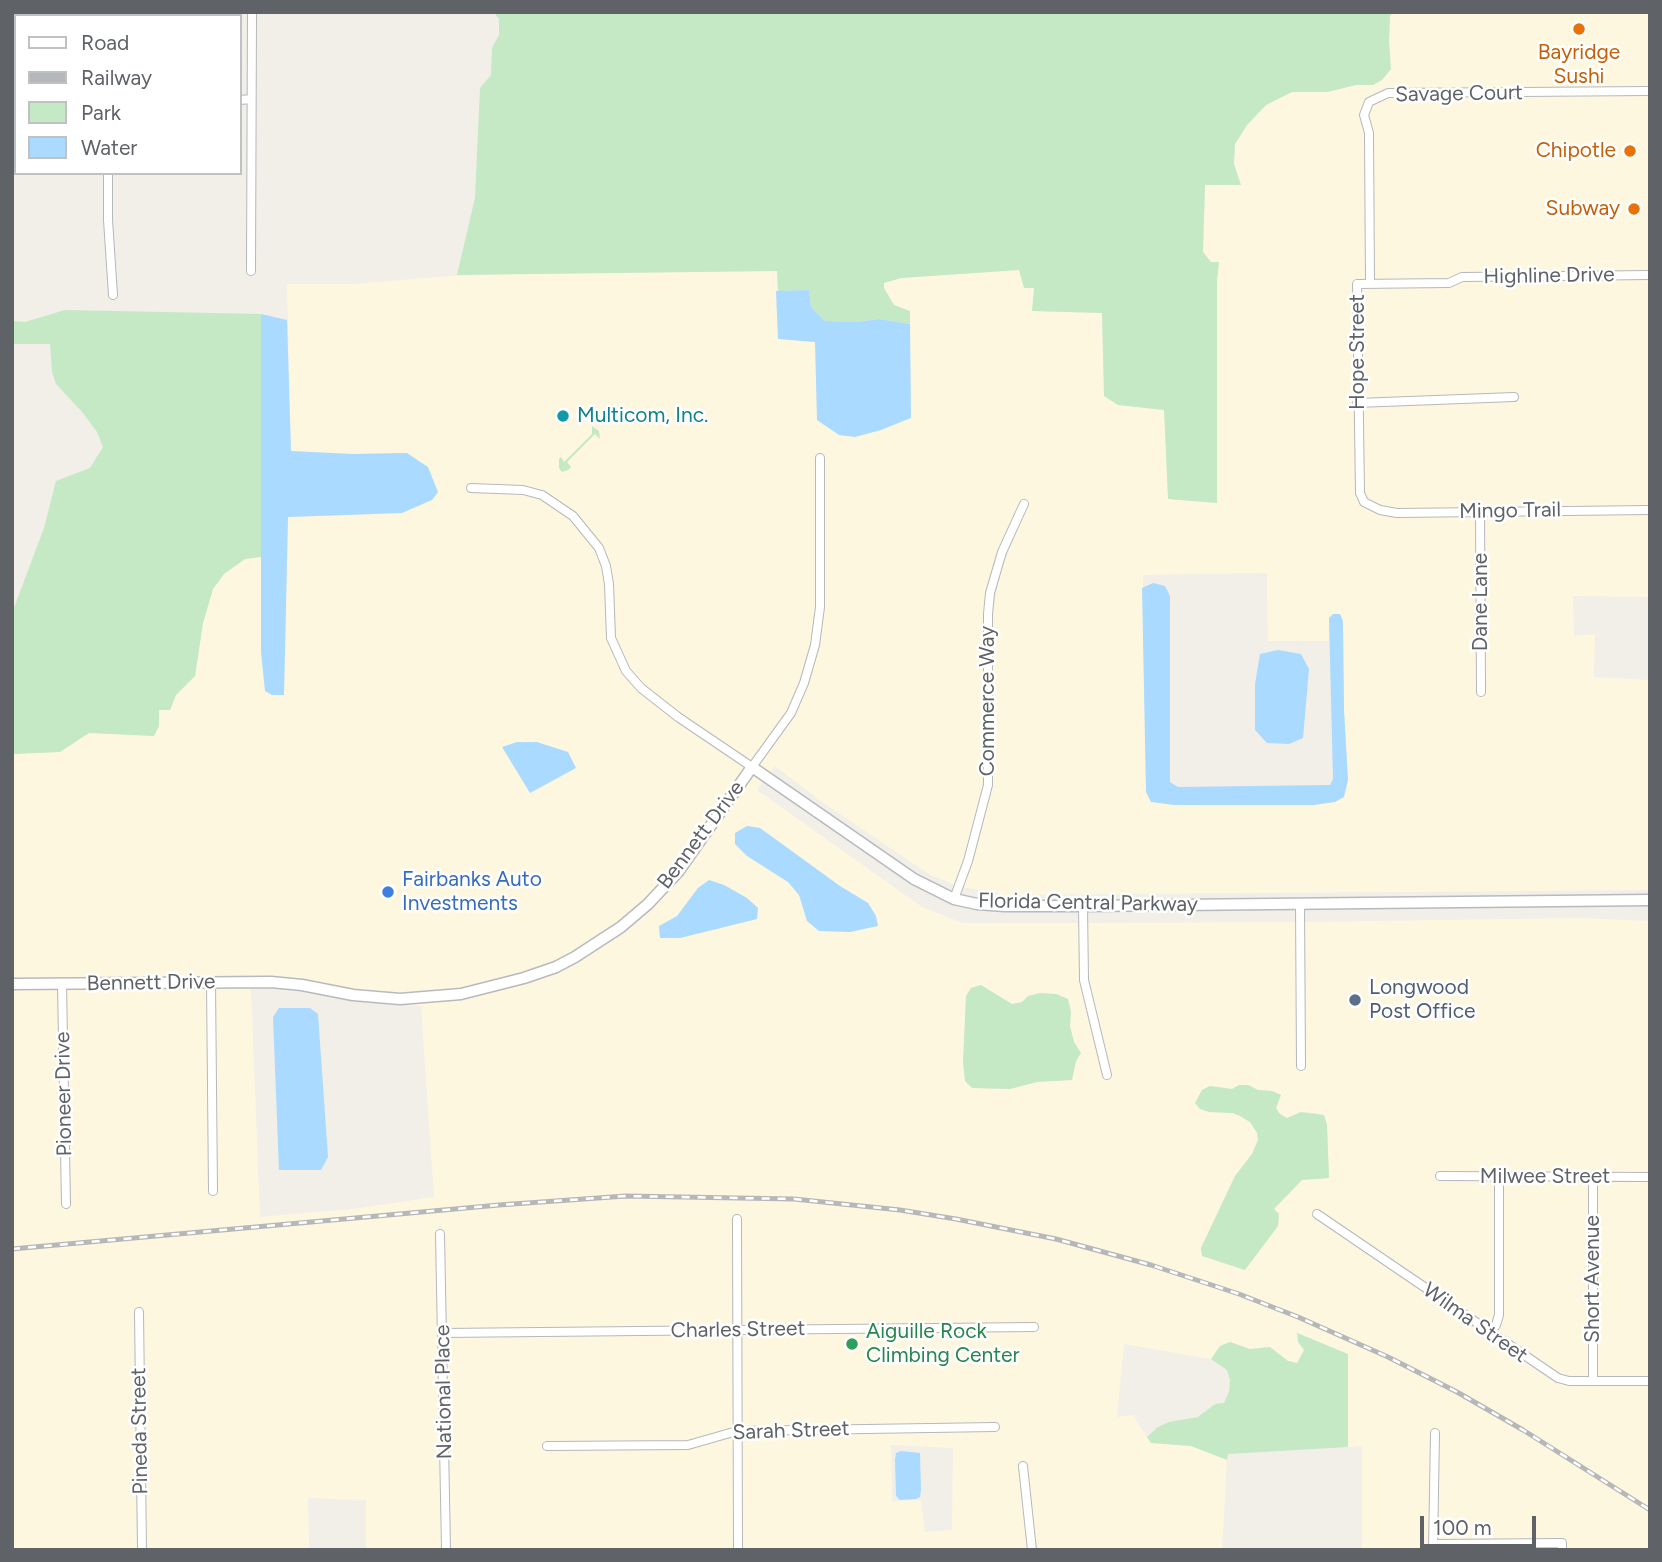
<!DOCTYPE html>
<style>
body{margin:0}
#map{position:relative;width:1662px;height:1562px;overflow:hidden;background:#f1efe8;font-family:Figtree,sans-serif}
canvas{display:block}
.frame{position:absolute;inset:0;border:14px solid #5f6368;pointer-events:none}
.legend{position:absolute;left:14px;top:14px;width:228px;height:161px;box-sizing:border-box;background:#fff;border:2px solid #bfc1c3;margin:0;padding:9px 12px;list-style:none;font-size:21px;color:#5f6368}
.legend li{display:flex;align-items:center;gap:14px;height:35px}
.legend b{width:35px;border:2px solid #bfc1c3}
.scale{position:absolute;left:1420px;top:1516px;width:116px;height:32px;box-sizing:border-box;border:4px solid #5f6368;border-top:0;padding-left:9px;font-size:21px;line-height:24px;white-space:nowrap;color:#5f6368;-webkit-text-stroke:5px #fff;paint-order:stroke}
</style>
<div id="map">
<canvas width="1662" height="1562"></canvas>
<div class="frame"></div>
<ul class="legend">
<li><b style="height:9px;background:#fff"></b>Road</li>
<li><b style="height:9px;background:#b6b7b8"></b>Railway</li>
<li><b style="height:19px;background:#c5e8c5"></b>Park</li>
<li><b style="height:19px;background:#aadaff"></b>Water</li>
</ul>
<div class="scale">100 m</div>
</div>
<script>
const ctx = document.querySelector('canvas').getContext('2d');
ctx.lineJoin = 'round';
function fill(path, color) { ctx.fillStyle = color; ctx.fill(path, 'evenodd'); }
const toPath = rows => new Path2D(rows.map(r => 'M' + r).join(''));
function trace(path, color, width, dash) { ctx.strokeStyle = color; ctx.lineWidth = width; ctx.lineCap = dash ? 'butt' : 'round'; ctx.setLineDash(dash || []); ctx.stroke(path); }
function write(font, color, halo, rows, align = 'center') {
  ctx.font = font + ' Figtree,sans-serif'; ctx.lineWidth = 5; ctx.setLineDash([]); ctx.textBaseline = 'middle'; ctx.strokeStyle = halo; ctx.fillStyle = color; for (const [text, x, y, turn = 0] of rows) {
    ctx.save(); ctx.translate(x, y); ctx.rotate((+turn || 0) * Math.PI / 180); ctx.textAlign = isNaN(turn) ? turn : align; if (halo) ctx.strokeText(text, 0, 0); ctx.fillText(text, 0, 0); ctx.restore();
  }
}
fill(toPath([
 [1393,12,1650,12,1650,87,1385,90,1367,98,1359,116,1364,133,1365,280,1357,280,1352,284,1355,495,1362,506,1379,514,1397,517,1476,515,1476,696,1485,696,1485,515,1650,514,1650,597,1573,596,1574,636,1595,634,1594,677,1650,680,1650,890,1006,895,963,887,973,862,993,786,993,614,999,575,1029,503,1022,499,998,550,986,592,984,614,985,766,979,809,955,885,929,874,822,802,775,766,769,773,758,766,795,715,808,684,820,645,825,607,824,454,816,454,816,607,811,644,800,682,787,711,751,761,681,714,644,685,630,669,616,637,614,584,610,565,603,546,577,513,543,491,524,486,467,484,467,491,522,494,540,498,570,519,595,549,601,567,605,585,607,639,622,673,638,691,675,720,746,767,674,870,644,901,618,924,572,954,553,964,527,973,461,990,400,995,354,991,303,981,12,980,12,754,60,752,89,733,154,736,159,726,158,710,170,710,176,695,195,676,203,623,213,589,224,574,245,559,261,557,261,652,284,695,288,517,402,513,407,453,353,454,291,451,287,284,353,284,449,276,506,274,777,271,778,338,816,342,817,420,911,418,910,311,894,305,884,288,884,283,901,278,1019,270,1034,288,1033,311,1102,313,1104,396,1118,405,1165,410,1168,499,1217,503,1217,280,1219,262,1211,262,1203,252,1205,185,1240,185,1234,164,1235,144,1247,125,1266,105,1292,92,1327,92,1356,85,1372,85,1390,68,1389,41,1390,16],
 [1267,573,1268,641,1329,641,1329,618,1334,614,1340,615,1343,621,1344,710,1348,780,1314,805,1151,802,1146,792,1143,575],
 [1650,95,1650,271,1462,273,1448,279,1374,280,1373,133,1368,115,1373,105,1389,97],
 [1650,279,1650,506,1397,509,1382,507,1368,500,1364,492,1362,406,1519,400,1518,393,1362,398,1361,288,1447,288,1463,281],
 [754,772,764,780,757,790,922,907,963,923,1079,923,1079,980,1104,1079,1112,1077,1088,979,1088,923,1296,922,1297,1070,1306,1070,1305,922,1580,918,1650,921,1650,1173,1436,1172,1436,1180,1494,1181,1494,1315,1489,1328,1317,1209,1311,1215,1545,1376,1569,1385,1650,1385,1650,1550,1566,1550,1566,1539,1438,1540,1440,1430,1431,1429,1429,1550,1362,1550,1362,1446,1348,1447,1348,1354,1298,1333,1298,1342,1304,1350,1298,1363,1294,1363,1287,1361,1270,1347,1250,1349,1230,1342,1220,1347,1211,1359,1124,1344,1117,1417,1133,1415,1151,1443,1191,1446,1227,1460,1222,1550,1037,1550,1027,1462,1018,1463,1027,1550,743,1550,742,1435,1000,1430,999,1423,742,1427,741,1335,1038,1331,1038,1324,741,1327,741,1216,733,1215,732,1327,447,1329,444,1230,435,1230,442,1550,366,1550,366,1500,308,1498,309,1550,146,1550,143,1308,134,1308,137,1550,12,1550,12,988,57,988,62,1208,71,1207,66,988,207,986,208,1195,217,1195,216,986,271,986,301,989,353,999,399,1002,428,1002,492,991,557,971,623,930,651,907,682,874],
 [747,826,760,828,840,886,868,903,876,916,878,925,850,932,819,931,807,921,799,895,788,882,747,856,735,844,735,833],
 [709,880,724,885,747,898,758,908,757,919,680,938,660,938,659,926,677,916,698,888],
 [981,985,1012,1004,1022,1002,1028,996,1040,993,1056,994,1068,999,1071,1012,1069,1026,1074,1042,1081,1053,1076,1061,1072,1080,1037,1082,1010,1089,973,1088,965,1081,963,1062,966,996,971,988],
 [288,988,353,1001,421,1006,434,1197,353,1209,260,1217,251,989],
 [1239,1085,1248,1085,1258,1090,1272,1091,1281,1095,1276,1108,1280,1114,1287,1118,1301,1112,1315,1113,1324,1115,1327,1125,1329,1178,1302,1180,1274,1209,1279,1214,1278,1225,1245,1270,1202,1256,1201,1248,1235,1176,1252,1154,1258,1140,1257,1132,1250,1122,1240,1116,1233,1113,1209,1112,1200,1109,1195,1103,1202,1090,1210,1086,1232,1089],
 [891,1445,953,1448,952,1530,925,1532,921,1500,892,1501],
 [1503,1181,1588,1181,1589,1377,1560,1375,1496,1333,1503,1315],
 [1597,1181,1650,1181,1650,1377,1598,1377],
 [732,1335,733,1428,688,1441,542,1443,543,1450,688,1449,733,1436,734,1550,451,1550,447,1337],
 [1557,1547,1557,1550,1438,1550,1438,1548]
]), '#fef7e0');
fill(toPath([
 [494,12,1393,12,1390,16,1389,41,1391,69,1382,80,1373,85,1356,85,1327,92,1292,92,1266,105,1247,125,1235,144,1234,164,1241,185,1205,185,1203,252,1211,262,1219,262,1217,280,1217,503,1168,499,1164,410,1118,405,1104,396,1102,313,1032,311,1034,288,1024,288,1019,270,901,278,884,283,884,288,894,305,910,311,910,324,879,319,856,322,825,321,811,307,809,290,778,291,777,271,457,275,475,198,480,88,491,75,492,48,499,35,499,19],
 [65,310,261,314,261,557,245,559,224,574,213,589,203,623,195,676,176,695,170,710,159,710,159,726,154,736,89,733,60,752,12,754,12,613,44,528,56,481,90,468,103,447,97,432,83,413,56,384,52,372,50,344,12,344,12,321,25,322],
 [592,426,599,431,600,439,595,434,567,462,571,467,568,470,562,472,559,468,559,459,561,457,564,462,592,434],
 [981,985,1012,1004,1022,1002,1028,996,1040,993,1056,994,1068,999,1071,1012,1070,1026,1074,1042,1081,1053,1076,1061,1072,1080,1037,1082,1010,1089,972,1088,965,1081,963,1062,966,996,971,988],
 [1239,1085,1248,1085,1258,1090,1272,1091,1281,1095,1276,1108,1280,1114,1287,1118,1301,1112,1324,1115,1327,1125,1329,1178,1302,1180,1274,1209,1279,1214,1278,1226,1245,1270,1202,1256,1201,1248,1235,1176,1252,1154,1258,1140,1257,1133,1250,1122,1240,1116,1233,1113,1209,1112,1200,1109,1195,1103,1202,1090,1210,1086,1232,1089],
 [1297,1333,1348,1354,1348,1447,1228,1454,1227,1460,1191,1446,1151,1443,1147,1437,1158,1427,1169,1422,1198,1417,1215,1404,1224,1403,1229,1392,1230,1380,1227,1370,1211,1359,1220,1346,1230,1342,1250,1349,1270,1347,1288,1361,1297,1363,1304,1350,1298,1342]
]), '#c5e8c5');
fill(toPath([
 [809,290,811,307,825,321,856,322,879,319,910,324,911,418,881,430,855,437,839,435,817,420,815,342,778,339,776,291],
 [261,314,287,320,291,451,353,454,407,453,428,467,438,492,432,500,402,513,288,517,284,695,272,695,265,691,261,652],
 [1153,583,1165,586,1170,596,1170,782,1178,787,1330,785,1333,779,1329,618,1333,614,1340,614,1343,621,1344,710,1348,780,1344,797,1335,802,1314,805,1174,805,1151,802,1146,792,1142,588],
 [1278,650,1301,654,1309,669,1303,738,1289,744,1267,743,1255,730,1255,684,1260,654],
 [517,742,537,742,568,752,576,768,530,793,502,747],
 [747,826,760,828,840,886,868,903,876,916,878,926,850,932,819,931,807,921,799,895,788,882,747,856,735,844,735,833],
 [709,880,724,885,747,898,758,908,757,919,680,938,660,938,659,926,677,916,698,888],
 [279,1008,310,1008,318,1014,328,1157,321,1170,279,1170,273,1017],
 [901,1451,920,1453,921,1490,920,1497,916,1499,900,1500,896,1496,895,1460,896,1453]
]), '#aadaff');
const street = toPath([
 [106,12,106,16],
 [240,100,251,99],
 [12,102,16,102],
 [108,173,108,220,113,295],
 [251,271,252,12],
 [1650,275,1462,277,1449,283,1357,284,1360,493,1364,502,1380,510,1397,513,1650,510],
 [1370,284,1369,133,1364,115,1369,102,1388,93,1650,91],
 [1357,403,1514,397],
 [471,488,523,490,542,495,573,516,599,548,606,566,609,584,611,638,626,671,641,688,678,717,752,767,791,713,804,683,815,645,820,607,820,458],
 [1480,511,1481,692],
 [954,899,968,861,988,785,988,614,990,593,1002,552,1024,504],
 [1300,903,1301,1066],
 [1083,906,1084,980,1107,1075],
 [211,982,213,1191],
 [62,984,66,1204],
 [1440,1176,1650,1177],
 [1593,1177,1593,1381],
 [1317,1214,1558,1378,1569,1381,1650,1381],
 [737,1219,738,1550],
 [440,1234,446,1550],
 [139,1312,142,1550],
 [443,1333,1034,1327],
 [1490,1334,1496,1325,1499,1315,1499,1177],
 [547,1446,688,1445,737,1431,995,1427],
 [1023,1466,1032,1550],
 [1433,1544,1562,1543,1562,1550],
 [1433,1550,1435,1433]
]);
const secondary = toPath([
 [12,984,271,982,302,985,353,995,400,999,461,994,524,978,556,967,575,957,621,927,648,904,678,872,752,767,914,879,954,899,977,904,1005,906,1083,906,1650,900]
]);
trace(street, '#b5b8bc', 10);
trace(secondary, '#b6babf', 13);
trace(street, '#fff', 8);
trace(secondary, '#fff', 10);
const rail = toPath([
 [12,1249,499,1205,626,1196,794,1199,900,1210,956,1219,1056,1239,1151,1265,1239,1294,1298,1317,1388,1357,1457,1392,1523,1430,1650,1510]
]);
trace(rail, '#b6b7b8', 5);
trace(rail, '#fff', 2.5, [8]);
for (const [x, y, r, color] of [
 [1579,29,7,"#e8710a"],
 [1630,151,7,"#e8710a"],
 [1634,209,7,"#e8710a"],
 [563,416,7,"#0f9aa8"],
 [388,892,7,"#3f7fe0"],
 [1355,1000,7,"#5c6f8a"],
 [852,1344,7,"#2e9e5b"]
]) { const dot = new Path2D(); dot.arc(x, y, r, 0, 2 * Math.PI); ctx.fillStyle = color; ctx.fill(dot); trace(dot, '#fff', 2.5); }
write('21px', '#c56008', '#fff', [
 ["Bayridge",1579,53,"center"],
 ["Sushi",1579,77,"center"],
 ["Chipotle",1616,151],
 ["Subway",1620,209]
], 'right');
write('21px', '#5f6368', '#fff', [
 ["Savage Court",1459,94,-1],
 ["Highline Drive",1549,276,-1],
 ["Hope Street",1358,352,-90],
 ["Mingo Trail",1510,511,-1],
 ["Dane Lane",1481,602,-90],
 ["Commerce Way",988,701,-90],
 ["Bennett Drive",701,835,-53],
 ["Florida Central Parkway",1088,903,1],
 ["Bennett Drive",151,983,-1],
 ["Pioneer Drive",64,1094,-91],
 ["Milwee Street",1545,1177],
 ["Short Avenue",1593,1279,-90],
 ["Wilma Street",1475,1323,35],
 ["Charles Street",738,1330,-1],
 ["National Place",444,1392,-91],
 ["Pineda Street",140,1431,-91],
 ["Sarah Street",791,1431,-2]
]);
write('21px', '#0d838f', '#fff', [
 ["Multicom, Inc.",577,416]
], 'left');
write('21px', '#366cbe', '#fff', [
 ["Fairbanks Auto",402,880],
 ["Investments",402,904]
], 'left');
write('21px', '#4e5e75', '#fff', [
 ["Longwood",1369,988],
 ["Post Office",1369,1012]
], 'left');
write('21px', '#27864d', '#fff', [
 ["Aiguille Rock",866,1332],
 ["Climbing Center",866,1356]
], 'left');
</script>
